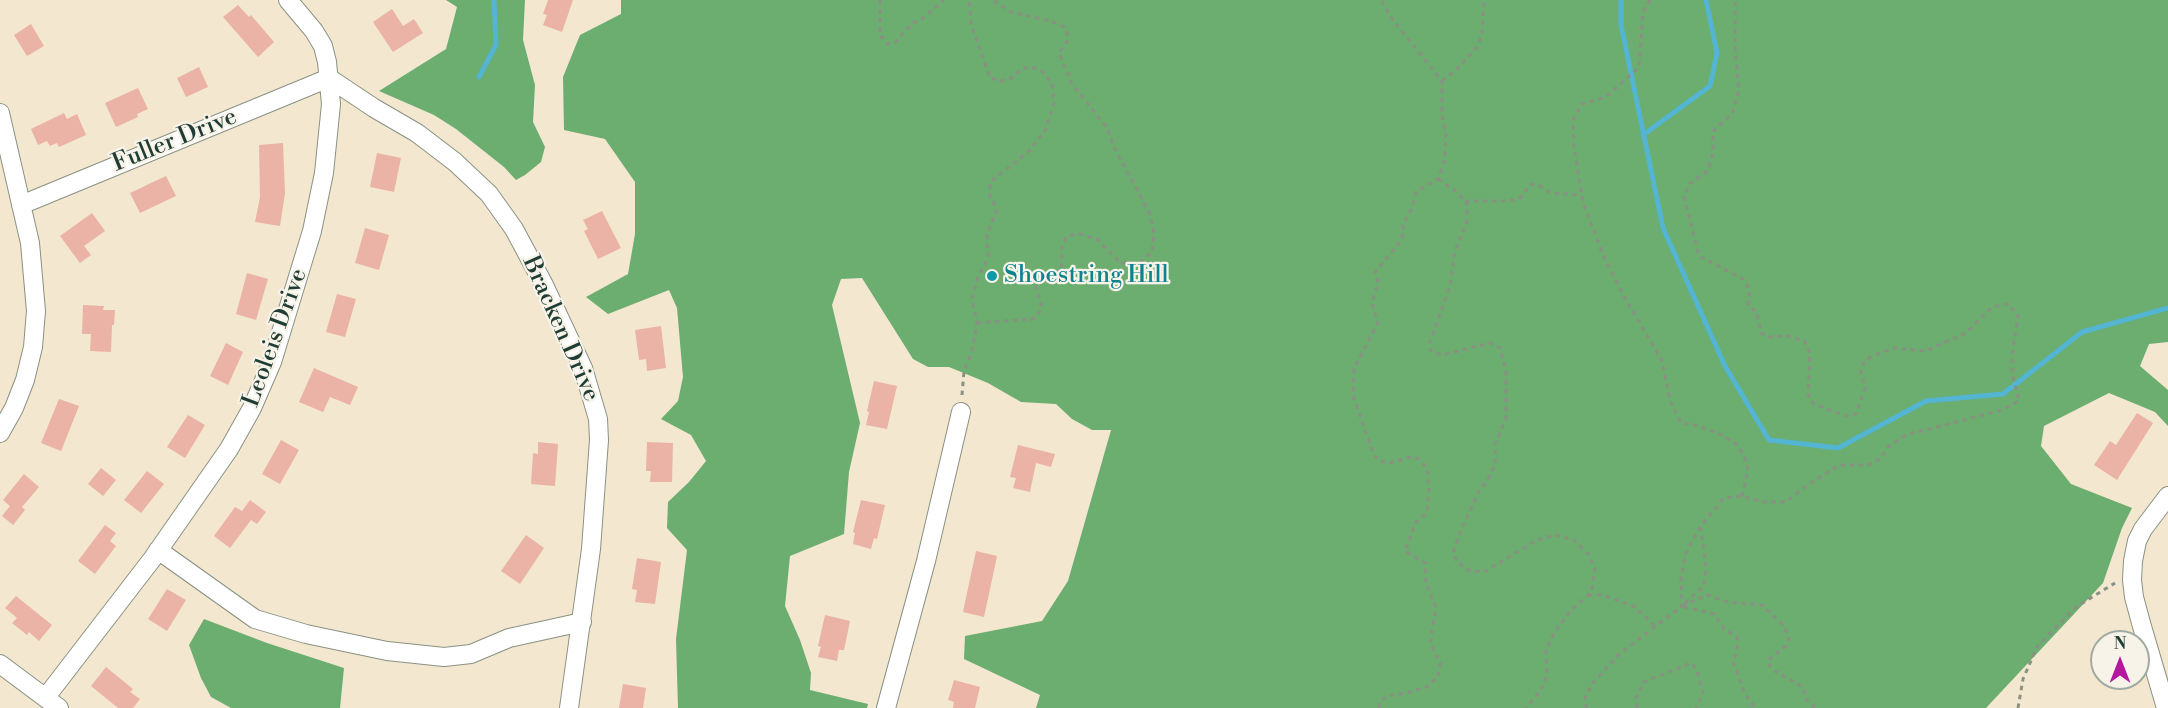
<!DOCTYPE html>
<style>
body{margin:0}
#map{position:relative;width:2168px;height:708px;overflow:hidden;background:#f3e7d0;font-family:"Libre Bodoni",serif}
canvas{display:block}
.north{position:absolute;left:2090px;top:630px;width:60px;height:60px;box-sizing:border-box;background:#f7f3e8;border:2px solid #a1aaa0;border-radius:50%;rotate:0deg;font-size:16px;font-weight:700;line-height:24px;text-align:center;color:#1f3d34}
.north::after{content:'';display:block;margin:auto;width:21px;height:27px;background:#b5179e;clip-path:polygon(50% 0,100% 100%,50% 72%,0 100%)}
</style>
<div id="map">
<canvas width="2168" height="708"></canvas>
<div class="north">N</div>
</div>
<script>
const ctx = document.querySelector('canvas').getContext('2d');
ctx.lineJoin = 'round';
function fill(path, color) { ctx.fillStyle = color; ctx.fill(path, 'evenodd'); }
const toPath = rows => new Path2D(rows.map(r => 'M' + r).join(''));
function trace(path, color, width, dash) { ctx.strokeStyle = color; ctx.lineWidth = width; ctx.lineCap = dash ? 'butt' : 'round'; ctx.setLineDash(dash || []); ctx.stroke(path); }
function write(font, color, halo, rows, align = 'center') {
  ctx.font = font + ' "Libre Bodoni",serif'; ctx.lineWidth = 4.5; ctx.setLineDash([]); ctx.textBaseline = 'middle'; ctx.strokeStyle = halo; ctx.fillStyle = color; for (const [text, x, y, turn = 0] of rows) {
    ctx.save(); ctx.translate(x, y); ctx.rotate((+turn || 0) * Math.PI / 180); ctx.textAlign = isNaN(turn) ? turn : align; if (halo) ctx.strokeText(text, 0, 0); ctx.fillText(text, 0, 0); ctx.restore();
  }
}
fill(toPath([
 [446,0,525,0,523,40,535,85,533,122,545,147,541,162,525,175,516,180,504,167,456,129,434,115,379,91,446,49,457,7],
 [621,0,2168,0,2168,342,2149,344,2140,366,2168,390,2168,426,2155,412,2109,393,2044,426,2041,446,2071,484,2132,508,2122,528,2103,583,1986,708,1036,708,1040,695,964,659,965,636,1042,621,1068,581,1111,430,1092,430,1072,419,1056,404,1021,402,988,383,949,367,928,367,913,359,862,278,841,279,832,305,860,423,849,472,844,534,790,556,785,606,800,640,811,673,810,690,868,704,867,708,678,708,676,639,687,550,667,528,668,502,689,482,706,461,691,435,661,419,678,401,683,377,677,308,669,290,608,314,586,297,628,274,635,234,635,182,605,139,564,130,563,77,580,35,621,14],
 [204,619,267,643,344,668,340,708,231,708,211,697,201,678,189,645]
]), '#6cad70');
trace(toPath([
 [1621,0,1621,25,1663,228,1725,366,1769,440,1838,448,1926,401,2003,394,2082,332,2168,308],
 [479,77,496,45,494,0],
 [1643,135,1710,86,1717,53,1706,0]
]), '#53b5d1', 5);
fill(toPath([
 [548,0,573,0,562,32,543,25,547,15,543,14],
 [238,5,249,17,251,15,274,42,258,57,223,17],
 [392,9,403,26,414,19,423,33,393,52,373,22],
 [31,24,44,46,27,56,14,35],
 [199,67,208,87,186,97,177,78],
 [138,88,148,109,137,114,138,117,116,127,105,103],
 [64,113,67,119,77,114,86,135,59,147,57,143,50,146,47,141,38,145,31,129],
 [283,143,285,193,280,226,255,222,260,197,259,145],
 [377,153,401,158,394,192,370,187],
 [166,176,176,196,140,213,130,193],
 [602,211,621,248,598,259,584,231,588,229,583,220],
 [92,213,105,231,84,246,91,255,80,263,60,236],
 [365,228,389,235,379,270,355,263],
 [247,273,268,279,256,320,236,314],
 [337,294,356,299,345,337,326,332],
 [83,305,104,306,103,310,115,310,114,325,112,325,111,352,90,351,91,334,82,334],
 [661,326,666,368,647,371,646,359,639,360,635,330],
 [226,343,243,352,228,385,210,376],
 [314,368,358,387,350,405,330,397,323,412,299,402],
 [874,381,897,386,887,429,866,425,869,412,867,411],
 [59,399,79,406,61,451,41,443],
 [2137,413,2153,423,2117,480,2094,465,2110,441,2116,445],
 [188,415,205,425,185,458,167,447],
 [281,440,299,450,280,484,262,474],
 [538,442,558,444,555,486,531,484,533,453,538,454],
 [647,442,673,443,672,482,650,482,651,471,646,471],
 [1018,445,1055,454,1051,467,1036,463,1030,492,1013,488,1016,478,1010,477],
 [101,468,116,480,103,496,88,484],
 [147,471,164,484,141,513,124,500],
 [24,474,39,487,22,507,25,510,13,525,2,516,10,506,3,500],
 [250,500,266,512,257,524,251,520,230,548,214,536,235,507,242,511],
 [861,500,885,505,877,539,874,538,871,549,853,544,855,533,853,532],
 [105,525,116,533,110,541,116,546,95,574,78,561],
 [526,535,544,548,520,584,501,571],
 [976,551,997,556,984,617,963,612],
 [637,558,661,562,655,604,635,602,637,590,632,589],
 [167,589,186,600,167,631,148,619],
 [16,596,52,625,39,641,29,632,27,635,12,623,17,618,5,608],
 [825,615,850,621,844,650,839,650,837,661,818,657,821,647,818,646],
 [106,667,133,689,130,692,140,699,133,708,118,708,91,686],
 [954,680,980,687,975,708,953,708,954,702,948,700],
 [623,684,646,688,643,708,619,708]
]), '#eab3a5');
const minor = toPath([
 [0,113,30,243,36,311,33,347,25,380,14,408,0,433],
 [21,205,329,78,374,108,417,133,455,162,489,194,514,229,544,285,583,368,598,419,599,440,591,549,569,708],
 [158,550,255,619,306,634,387,651,444,657,471,654,509,638,582,622],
 [0,664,59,708],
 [46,697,153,558,229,449,252,408,272,362,312,231,324,173,331,104,327,62,323,46,314,31,288,0],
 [886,708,926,561,961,412],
 [2166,708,2141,623,2134,597,2132,580,2133,561,2137,541,2143,529,2168,496]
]);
trace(minor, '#899282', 20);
trace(toPath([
 [880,0,880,35,887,44,896,42,911,24,922,19,944,0],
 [1650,0,1643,12,1639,67,1606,97,1582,104,1573,120,1574,147,1583,202,1603,255,1624,296,1662,361,1670,400,1681,423,1694,425,1718,433,1735,443,1744,455,1748,470,1742,496],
 [1442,81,1457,69,1477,47,1482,35,1484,0],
 [1438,179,1458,193,1467,204,1467,221,1455,251,1450,286,1430,342,1430,350,1442,355,1490,343,1500,348,1506,371,1506,418,1495,445,1495,465,1487,481,1480,489,1460,533,1453,553,1456,560,1467,570,1484,572,1537,540,1555,535,1574,540,1588,554,1595,568,1592,588,1588,595,1570,611,1553,635,1546,650,1547,675,1541,690,1526,708],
 [1465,201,1508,201,1520,198,1531,184,1542,187,1550,193,1582,195],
 [977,323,1033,319,1042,309,1036,286,1040,279,1059,271,1062,264,1062,244,1067,236,1080,234,1097,239,1120,263,1139,263,1152,252,1154,233,1150,214,1115,149,1107,128,1072,84,1059,53,1068,40,1067,31,1064,27,1051,21,1011,12,992,0],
 [962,395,964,371,972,351,977,323,972,298,979,274,988,259,987,235,997,209,990,196,990,182,1028,152,1045,131,1054,104,1052,83,1042,71,1031,67,1022,69,1011,78,1001,81,990,78,971,24,970,5,966,0],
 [1588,595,1603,595,1635,607,1656,627],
 [1685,603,1704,586,1706,568,1701,528],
 [1682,606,1707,595,1728,602,1762,605,1783,625,1789,637,1786,646,1768,660,1771,669,1803,687,1806,699,1814,707,1818,708],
 [1684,607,1714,614,1725,630,1737,637,1737,652,1733,662,1745,694,1755,708],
 [1379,708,1380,702,1387,696,1407,693,1426,687,1438,677,1440,663,1430,643,1436,608,1426,584,1425,563,1405,551,1416,522,1427,513,1429,490,1427,468,1419,459,1411,457,1390,463,1379,461,1373,453,1353,396,1354,368,1378,323,1372,304,1378,282,1375,272,1400,242,1403,234,1403,225,1412,208,1416,192,1438,179,1444,162,1446,135,1442,116,1442,81,1392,19,1381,0],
 [1587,708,1584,700,1592,684,1618,655,1682,606,1681,578,1686,553,1700,527,1724,498,1742,496,1762,502,1786,502,1806,486,1839,465,1868,465,1880,459,1888,447,1906,435,2002,410,2019,401,2012,373,2012,356,2018,316,2008,304,1992,307,1966,333,1925,351,1895,348,1882,352,1865,360,1861,371,1865,389,1856,414,1846,416,1814,404,1808,395,1810,353,1804,341,1788,336,1768,337,1761,333,1757,313,1748,305,1750,290,1743,279,1699,256,1684,197,1689,184,1708,171,1713,153,1713,131,1732,114,1739,90,1735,51,1735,0],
 [1637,708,1636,698,1644,682,1691,663,1696,668,1703,692,1696,708],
 [2018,708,2023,679,2037,647,2076,607,2115,583]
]), '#899282', 3, [4.5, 4.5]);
trace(minor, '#fff', 18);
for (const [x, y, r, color] of [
 [992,276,6,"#0f9aa8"]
]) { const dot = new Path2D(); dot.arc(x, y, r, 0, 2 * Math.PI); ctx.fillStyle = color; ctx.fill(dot); trace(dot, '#f7f3e8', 2); }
write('24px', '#1f3d34', '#f7f3e8', [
 ["Fuller Drive",175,141,-22],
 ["Bracken Drive",560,329,66],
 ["Leoleis Drive",276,338,-70]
]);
write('24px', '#0d838f', '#f7f3e8', [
 ["Shoestring Hill",1004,276]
], 'left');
</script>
